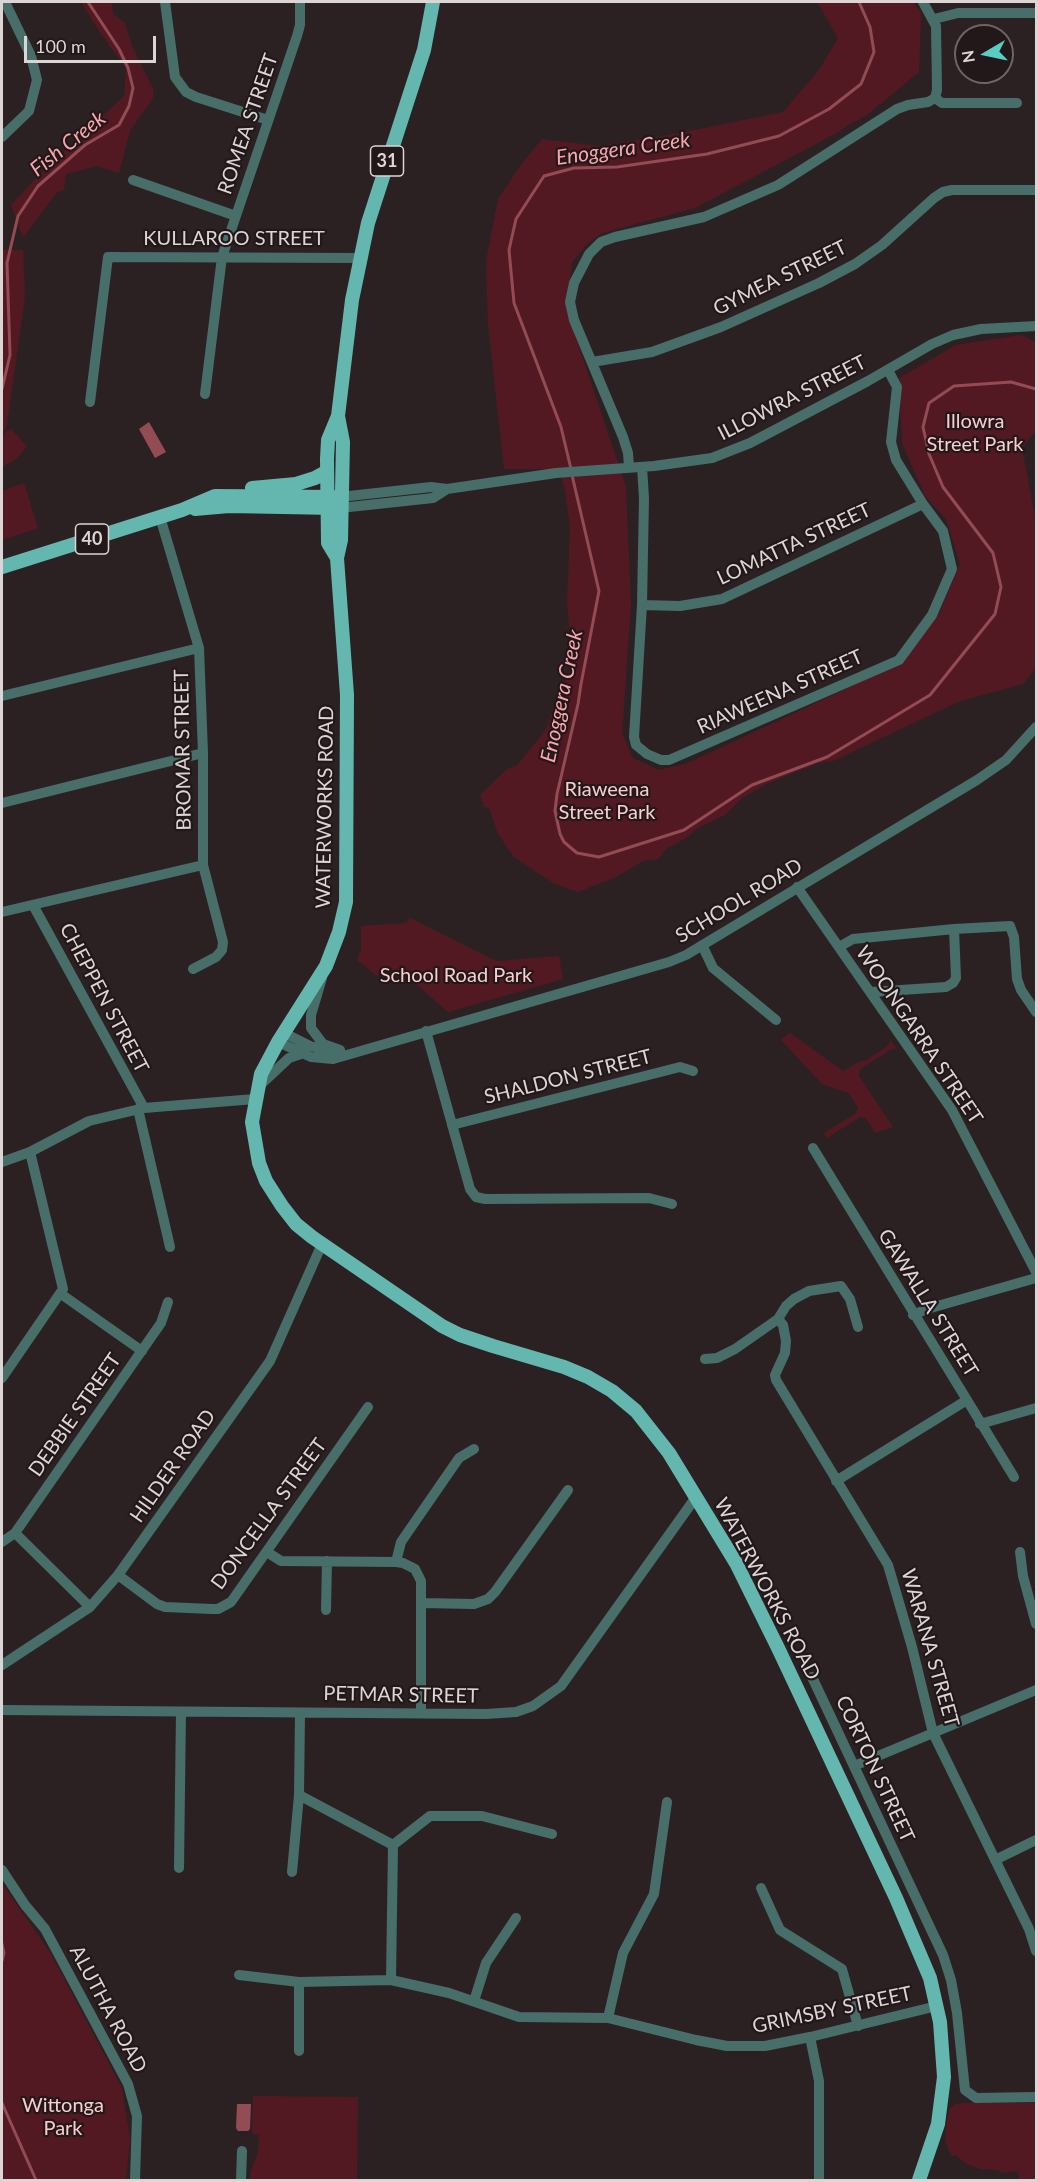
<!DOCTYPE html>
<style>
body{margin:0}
#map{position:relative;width:1038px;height:2182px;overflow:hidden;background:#2c2122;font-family:Lato,sans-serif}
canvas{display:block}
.frame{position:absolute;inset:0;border:3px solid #dcd5d5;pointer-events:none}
.north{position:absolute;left:954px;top:24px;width:60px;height:60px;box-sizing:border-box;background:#231819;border:2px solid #6d6464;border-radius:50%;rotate:261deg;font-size:16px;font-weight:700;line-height:24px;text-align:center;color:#dcd5d5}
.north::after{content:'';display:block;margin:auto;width:21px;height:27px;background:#56cec3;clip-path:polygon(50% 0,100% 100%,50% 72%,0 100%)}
.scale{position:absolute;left:24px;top:36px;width:132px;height:27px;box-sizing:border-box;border:3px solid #dcd5d5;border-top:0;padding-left:8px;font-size:18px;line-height:21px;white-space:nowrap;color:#dcd5d5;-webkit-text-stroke:4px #231819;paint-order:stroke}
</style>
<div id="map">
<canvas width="1038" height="2182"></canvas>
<div class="frame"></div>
<div class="north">N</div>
<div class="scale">100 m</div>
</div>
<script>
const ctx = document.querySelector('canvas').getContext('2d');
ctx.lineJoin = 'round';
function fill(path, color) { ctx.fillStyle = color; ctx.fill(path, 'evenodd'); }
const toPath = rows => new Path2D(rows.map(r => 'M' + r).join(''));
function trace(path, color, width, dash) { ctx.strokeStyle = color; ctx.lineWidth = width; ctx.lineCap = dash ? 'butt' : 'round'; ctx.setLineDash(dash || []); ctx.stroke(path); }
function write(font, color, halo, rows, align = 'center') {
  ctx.font = font + ' Lato,sans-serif'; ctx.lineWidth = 4.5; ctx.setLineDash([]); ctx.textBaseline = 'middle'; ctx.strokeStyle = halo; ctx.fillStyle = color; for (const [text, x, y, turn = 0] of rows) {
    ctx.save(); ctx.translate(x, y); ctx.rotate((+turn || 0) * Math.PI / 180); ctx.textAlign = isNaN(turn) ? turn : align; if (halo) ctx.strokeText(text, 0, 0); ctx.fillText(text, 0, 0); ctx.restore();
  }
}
fill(toPath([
 [81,2,112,2,113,14,125,23,132,46,153,89,153,98,130,131,119,173,97,166,66,174,64,190,57,192,23,238,11,205,42,172,124,96,126,68,97,28],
 [817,2,913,2,921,13,919,72,868,114,829,137,695,208,602,233,586,245,572,262,568,299,570,320,626,487,631,603,622,734,633,758,659,770,688,763,901,663,940,612,960,564,946,519,925,496,902,443,899,378,956,345,1021,335,1036,342,1036,430,1022,448,1036,523,1036,668,1023,684,960,701,833,761,818,763,766,784,741,799,725,815,696,829,688,837,666,849,658,859,643,861,616,877,578,892,555,884,514,857,498,834,489,808,484,807,480,795,507,769,517,765,537,741,547,727,555,703,573,664,567,603,570,527,565,491,559,469,504,469,488,325,486,261,498,199,520,166,542,139,599,146,675,134,783,112,819,70,838,38],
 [2,250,23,250,25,296,7,425,2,437],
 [11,429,27,446,17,458,2,467,2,440,4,437,5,432],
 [24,483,38,528,2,540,2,491],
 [410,918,496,961,559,956,563,979,448,1012,408,977,386,967,377,976,357,960,361,949,361,926,406,923],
 [790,1033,843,1071,860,1061,865,1061,889,1045,890,1040,897,1049,892,1049,860,1069,859,1076,893,1127,875,1133,866,1118,860,1117,827,1138,824,1133,856,1113,858,1108,849,1093,822,1084,781,1040],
 [2,1883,51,1954,122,2088,130,2139,126,2180,2,2180],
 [253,2096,358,2097,357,2180,250,2180,251,2171,258,2152,259,2135,252,2134],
 [965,2103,1036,2103,1036,2180,1019,2180,1018,2171,1000,2173,999,2170,980,2169,965,2163,955,2155,952,2157,946,2143,945,2133,949,2109,955,2104]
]), '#531923');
fill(toPath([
 [149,422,166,452,155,458,139,429],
 [237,2104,251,2104,250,2129,248,2131,238,2131,236,2128]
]), '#934b54');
trace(toPath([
 [2,389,10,355,7,263,18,216,38,186,85,145,119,125,129,106,133,88,128,68,119,49,88,2],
 [571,469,561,427,514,303,509,250,516,219,544,176,574,168,617,167,707,154,779,136,829,109,861,84,874,52,870,27,859,2],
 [572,475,599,591,581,684,578,704,557,794,555,811,560,834,564,842,577,853,599,857,684,830,752,785,827,757,930,695,995,614,1001,587,993,553,943,487,929,454,923,427,929,403,954,386,1011,382,1036,389],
 [2,1944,4,1953,2,1961],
 [2,2103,36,2180]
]), '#934b54', 3);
trace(toPath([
 [165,2,175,77,186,92,196,97,268,120],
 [923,2,936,26,937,90,935,98],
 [934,19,958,13,1036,13],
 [935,98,942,103,1017,103],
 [2,137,29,111,37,80,31,56,5,2],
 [133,180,236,216],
 [592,362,652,352,721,327,819,283,855,264,882,245,934,198,943,192,952,190,1036,190],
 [205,394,222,257,297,36,300,25,300,2],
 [90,402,108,257,359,258],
 [629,467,628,453,623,437,574,320,570,302,574,283,589,254,601,242,615,237,704,217,778,185,897,109,908,105,928,102,935,98],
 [642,467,644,498,642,605,634,737,636,745,647,754,661,760,669,760,899,660,932,615,952,569,943,531,923,504,896,460,891,442,897,387,888,370],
 [340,497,431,487,447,489,556,473,654,466,712,458,750,443,868,381,932,344,953,335,981,329,1036,326],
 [340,508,433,498,447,489],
 [160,517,199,648,203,753,203,865,223,942,222,950,216,957,193,969],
 [642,605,680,606,722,599,923,504],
 [2,696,199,648],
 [2,803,203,753],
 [797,887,952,1110,1036,1272],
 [33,905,144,1108],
 [2,912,203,865],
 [702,945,713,968,776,1020],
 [839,947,853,939,954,929,1010,926,1014,937,1017,979,1021,990,1036,1012],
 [322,978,311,1015,311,1028,323,1044,340,1050],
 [871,992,946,987,953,983,956,978,954,929],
 [426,1031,470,1189,476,1197,485,1199,649,1198,672,1204],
 [284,1033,310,1046,330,1051],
 [278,1042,311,1057,333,1059,669,962,686,955,977,780,1006,760,1036,727],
 [257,1088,289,1058,301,1054],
 [138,1109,170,1247],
 [452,1125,680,1067,693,1071],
 [813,1148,1014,1477],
 [2,1162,30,1152,89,1121,144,1108,255,1099],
 [61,1294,142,1351],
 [913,1315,927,1309,1036,1278],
 [858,1327,850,1299,841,1286,809,1291,794,1299,786,1306,778,1319,783,1325,786,1341,785,1353,775,1375,776,1380,888,1565,912,1647,933,1733,1029,1929,1036,1951],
 [705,1359,717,1358,735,1349,778,1319],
 [2,1378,63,1289,30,1152],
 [980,1424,1036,1408],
 [836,1481,967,1400],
 [15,1533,90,1607],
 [2,1542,15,1533,161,1323,168,1302],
 [267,1552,281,1561,396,1562,403,1563,415,1569,421,1581,421,1713],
 [1020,1552,1023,1576,1036,1624],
 [396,1562,401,1542,459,1458,474,1449],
 [118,1575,157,1604,165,1607,212,1609,218,1609,231,1602,368,1407],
 [421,1603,474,1604,488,1599,495,1592,568,1490],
 [326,1610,327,1561],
 [2,1665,90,1607,118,1575,270,1361,322,1244],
 [812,1677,943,1955,951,1980,957,2013,965,2090,976,2098,1036,2097],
 [2,1710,486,1714,516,1712,533,1706,561,1686,696,1497],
 [854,1766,1036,1690],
 [299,1795,393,1845,391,1980],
 [393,1845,430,1816,482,1816,552,1834],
 [995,1860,1036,1840],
 [179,1868,181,1712],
 [2,1870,25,1905,45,1929,128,2084,137,2116,135,2180],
 [292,1872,299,1795,300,1713],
 [761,1888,780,1930,842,1969,858,2026],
 [239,1975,299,1982,391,1980,449,1993,519,2017,608,2018,696,2040,727,2046,765,2046,810,2037,937,2006],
 [299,1982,299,2051],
 [474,2001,486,1963,516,1918],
 [608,2018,623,1953,654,1894,667,1802],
 [810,2037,819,2081,819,2180],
 [241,2180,242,2151]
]), '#486e6a', 10);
trace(toPath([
 [338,416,343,442,341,540,337,558,347,695,346,902,339,932,326,966,278,1042,261,1074,252,1122,259,1163,266,1181,282,1206,296,1224,312,1237,442,1326,460,1335,493,1346,564,1367,588,1377,612,1391,636,1411,669,1453,736,1563,778,1648,896,1898,930,1978,940,2022,944,2077,938,2124,919,2180],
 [252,488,296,484,315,478,326,472],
 [195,509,229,506,335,508],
 [337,558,328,543,327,459,328,440,338,416,352,300,368,223,424,50,433,2],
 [2,567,182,510,215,496,333,497]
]), '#64b7af', 14);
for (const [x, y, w] of [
 [387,161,33],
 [92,539,33]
]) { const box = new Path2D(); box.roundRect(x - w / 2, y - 15, w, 30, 4.5); ctx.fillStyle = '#231819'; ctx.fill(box); trace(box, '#dcd5d5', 1.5); }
write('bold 18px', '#dcd5d5', null, [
 ["31",387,161],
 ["40",92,539]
]);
write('20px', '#dcd5d5', '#231819', [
 ["ROMEA STREET",248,124,-71],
 ["KULLAROO STREET",234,239],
 ["GYMEA STREET",780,278,-26],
 ["ILLOWRA STREET",792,398,-27],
 ["LOMATTA STREET",794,544,-25],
 ["RIAWEENA STREET",780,692,-24],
 ["BROMAR STREET",183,750,-91],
 ["WATERWORKS ROAD",325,807,-89],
 ["SCHOOL ROAD",739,901,-31],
 ["CHEPPEN STREET",104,998,62],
 ["WOONGARRA STREET",919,1035,56],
 ["SHALDON STREET",568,1077,-14],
 ["GAWALLA STREET",928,1303,58],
 ["DEBBIE STREET",75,1415,-55],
 ["HILDER ROAD",173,1466,-55],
 ["DONCELLA STREET",269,1514,-54],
 ["WATERWORKS ROAD",767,1589,62],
 ["WARANA STREET",930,1648,74],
 ["PETMAR STREET",401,1695,1],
 ["CORTON STREET",875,1769,65],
 ["ALUTHA ROAD",108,2009,62],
 ["GRIMSBY STREET",832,2010,-12]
]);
write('20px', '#f9cdd0', '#231819', [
 ["Illowra",975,422],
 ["Street Park",975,445],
 ["Riaweena",607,790],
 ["Street Park",607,813],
 ["School Road Park",456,976],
 ["Wittonga",63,2106],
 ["Park",63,2129]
]);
write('italic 21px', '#fba6ae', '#231819', [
 ["Fish Creek",68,144,-39],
 ["Enoggera Creek",623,149,-8],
 ["Enoggera Creek",562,696,-78]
]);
</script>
